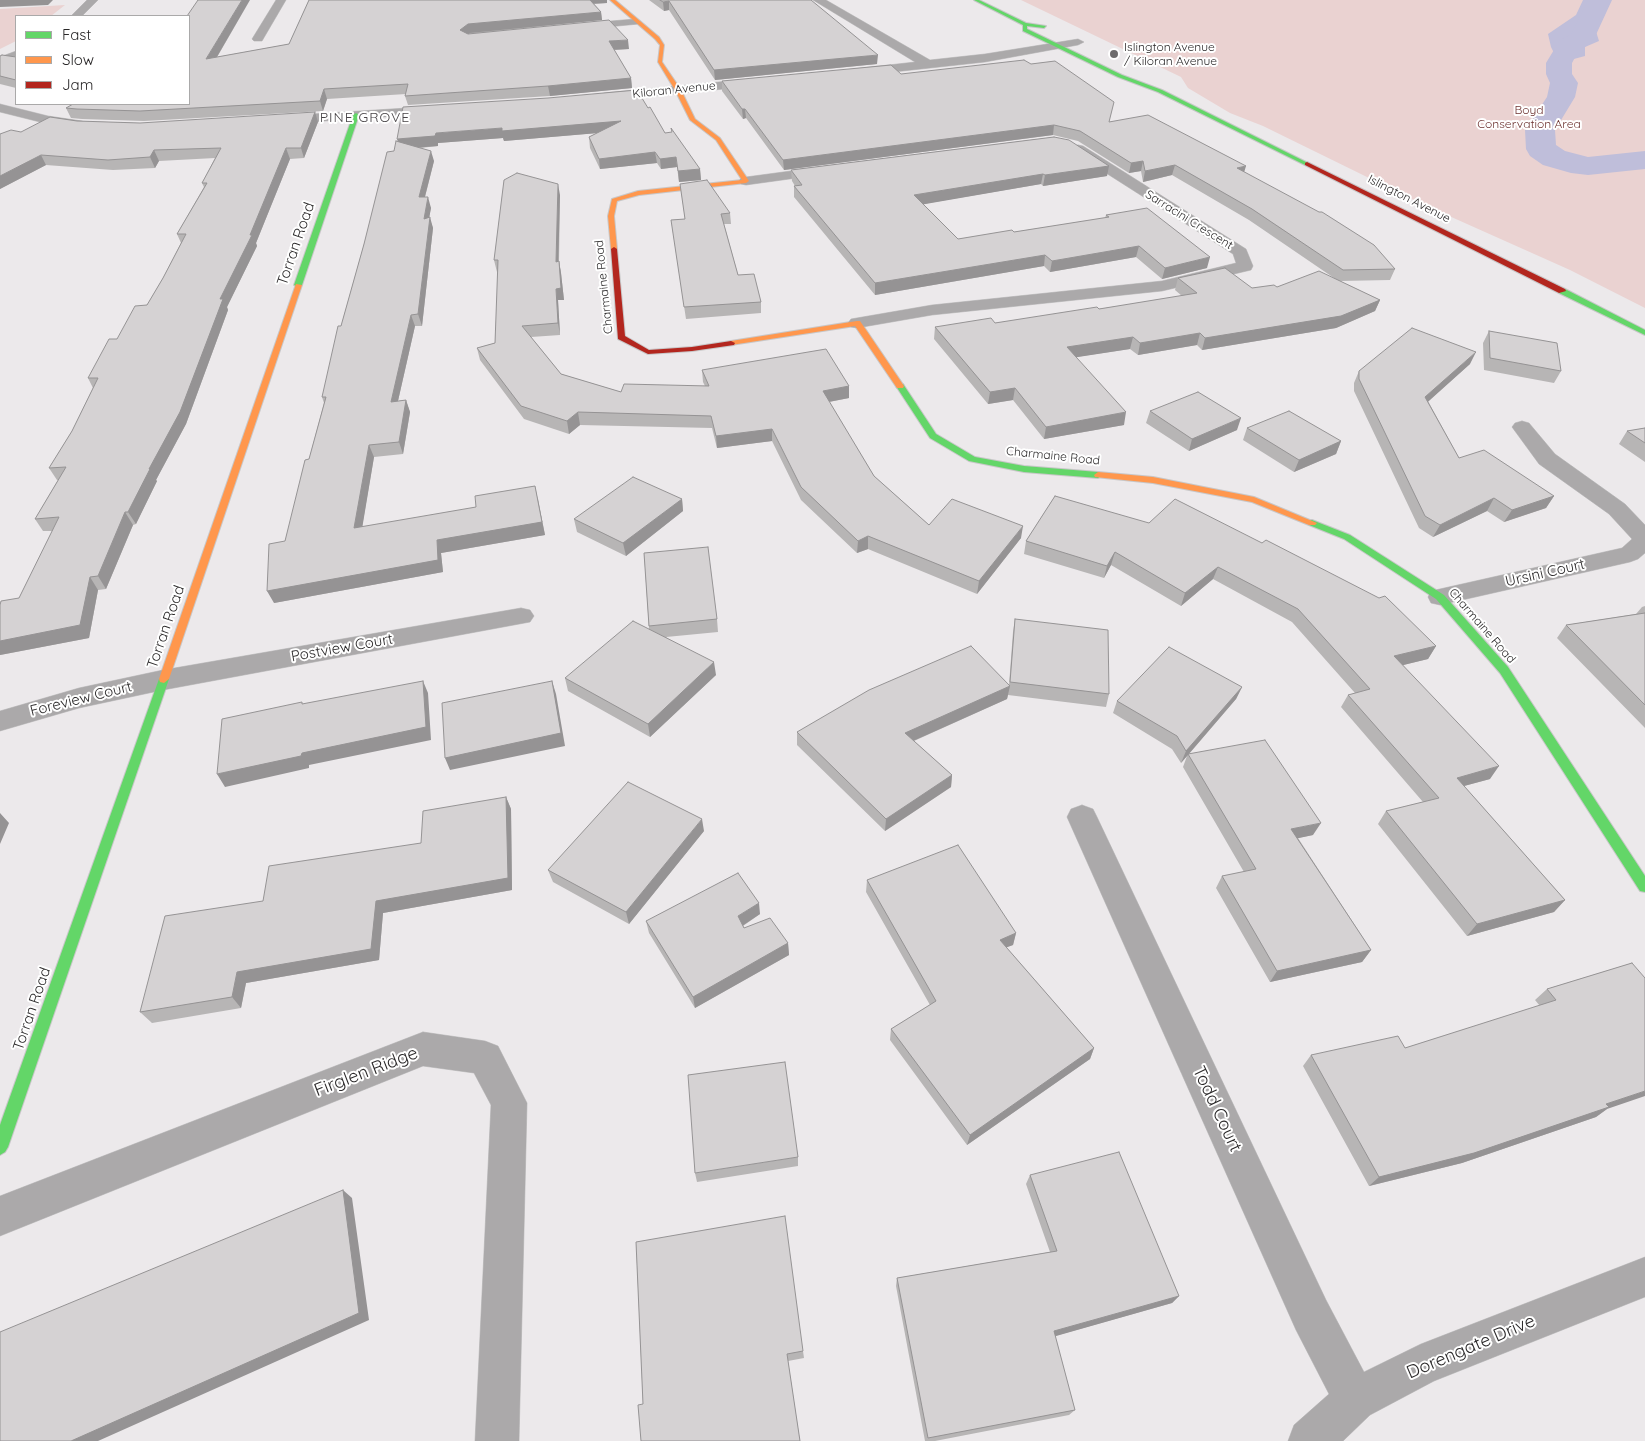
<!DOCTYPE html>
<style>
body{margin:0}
#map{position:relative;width:1645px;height:1441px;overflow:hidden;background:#ece9eb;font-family:Quicksand,sans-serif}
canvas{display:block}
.legend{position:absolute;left:15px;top:15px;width:175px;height:90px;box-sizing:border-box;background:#fff;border:1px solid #aaa9a9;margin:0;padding:6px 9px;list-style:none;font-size:15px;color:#2a2829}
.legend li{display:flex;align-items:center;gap:10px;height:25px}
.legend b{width:25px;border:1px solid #aaa9a9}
</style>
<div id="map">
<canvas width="1645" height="1441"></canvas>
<ul class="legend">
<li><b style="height:6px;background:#63d668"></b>Fast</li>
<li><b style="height:6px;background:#ff974d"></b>Slow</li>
<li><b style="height:6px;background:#b3261e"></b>Jam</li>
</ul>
</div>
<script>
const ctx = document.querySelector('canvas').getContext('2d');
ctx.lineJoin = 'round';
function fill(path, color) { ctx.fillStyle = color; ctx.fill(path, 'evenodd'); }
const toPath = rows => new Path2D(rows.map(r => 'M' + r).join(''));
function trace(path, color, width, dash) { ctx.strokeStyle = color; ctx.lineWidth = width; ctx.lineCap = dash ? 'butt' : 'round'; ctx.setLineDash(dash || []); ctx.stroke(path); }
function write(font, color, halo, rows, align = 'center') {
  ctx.font = font + ' Quicksand,sans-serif'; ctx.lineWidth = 4; ctx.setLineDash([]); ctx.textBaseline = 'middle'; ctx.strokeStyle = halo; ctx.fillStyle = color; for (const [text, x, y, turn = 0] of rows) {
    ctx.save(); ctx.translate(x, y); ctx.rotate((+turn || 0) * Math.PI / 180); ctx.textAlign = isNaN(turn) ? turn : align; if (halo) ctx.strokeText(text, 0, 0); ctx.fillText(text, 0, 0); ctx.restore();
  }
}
fill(toPath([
 [1021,0,1645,0,1645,308,1570,270,1420,203,1263,126,1230,113,1188,88,1181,77],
 [65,5,51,16,16,16,16,41,0,49,0,9]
]), '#ead2d1');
fill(toPath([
 [1583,0,1611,0,1602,20,1594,25,1599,41,1585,47,1585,56,1559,63,1551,47,1548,34,1576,15]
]), '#bfbeda');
fill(toPath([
 [1588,0,1612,0,1594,39,1590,44,1579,50,1572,63,1572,74,1578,83,1575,97,1555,130,1556,145,1565,151,1588,157,1645,151,1645,169,1588,175,1571,173,1543,165,1530,156,1526,149,1525,130,1547,97,1550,83,1546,74,1546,63,1560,40,1571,34,1588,0]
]), '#bfbeda');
const street = toPath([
 [87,0,98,0,82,16,71,16,87,0],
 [276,0,286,0,262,41,254,41,252,39,276,0],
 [813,0,826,0,930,60,985,54,1078,39,1084,42,1078,45,985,62,857,76,853,75,851,72,853,69,915,62,813,0],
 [635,19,641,22,639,24,575,30,569,27,575,24,635,19],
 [16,51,16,58,0,65,0,57,16,51],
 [760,78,764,79,766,82,764,85,604,101,598,97,604,93,760,78],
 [0,104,48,116,82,121,89,125,82,129,48,124,0,112,0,104],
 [439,106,446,110,444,113,280,124,273,120,280,116,439,106],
 [1078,145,1083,146,1246,249,1253,266,1251,270,1162,291,932,315,857,328,851,327,848,323,851,319,932,305,1162,281,1236,263,1233,254,1073,152,1071,149,1073,146,1078,145],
 [828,166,833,167,835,170,833,173,746,185,741,184,739,181,741,178,746,177,828,166],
 [1522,421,1529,423,1555,454,1625,504,1645,525,1645,553,1638,559,1630,562,1440,605,1431,603,1428,597,1431,591,1622,548,1632,539,1609,514,1539,464,1512,427,1515,423,1522,421],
 [521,608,530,610,534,616,530,622,163,690,79,708,0,731,0,711,79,688,163,670,521,608],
 [1082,805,1093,809,1097,817,1326,1300,1364,1372,1421,1344,1645,1257,1645,1297,1434,1381,1370,1415,1343,1441,1288,1441,1294,1425,1329,1394,1296,1330,1067,817,1071,809,1082,805],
 [423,1032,485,1041,498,1046,527,1103,519,1441,475,1441,491,1105,474,1073,423,1066,0,1236,0,1196,423,1032]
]);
const fast = toPath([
 [974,0,979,0,1026,23,1046,26,1044,28,1027,26,1027,29,1122,75,1162,90,1310,164,1305,165,1158,92,1118,77,1023,31,1023,25,974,0],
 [356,113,359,115,302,285,296,286,294,285,353,115,356,113],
 [1559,289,1565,289,1645,330,1645,335,1559,293,1559,289],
 [897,384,903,384,936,434,975,457,1024,466,1098,472,1102,475,1098,478,1024,472,969,461,930,438,896,386,897,384],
 [1312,520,1350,535,1444,595,1508,667,1645,876,1645,892,1640,891,1500,673,1436,599,1344,539,1309,525,1309,521,1312,520],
 [164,675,169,679,8,1147,5,1152,0,1155,0,1125,159,679,164,675]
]);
const slow = toPath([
 [610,0,615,0,659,37,664,45,662,62,681,90,695,119,720,138,749,181,746,183,639,195,617,201,614,216,617,249,614,251,611,249,608,216,612,199,638,191,742,180,716,140,690,120,675,90,658,62,660,45,655,39,610,0],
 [296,284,302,285,169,679,164,683,160,682,159,679,296,284],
 [857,321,860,321,904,386,903,388,897,388,855,326,731,345,727,343,731,341,857,321],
 [1098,472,1153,477,1254,497,1317,523,1315,525,1309,525,1252,502,1153,483,1095,477,1094,475,1098,472]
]);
const jam = toPath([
 [1307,162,1565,289,1566,291,1559,293,1305,165,1305,163,1307,162],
 [614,247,617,249,625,336,649,350,692,347,731,341,735,343,734,345,692,351,648,354,618,339,611,249,614,247]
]);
trace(street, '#c8c7c8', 1);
trace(fast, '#c8c7c8', 2);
trace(slow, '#c8c7c8', 2);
trace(jam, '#c8c7c8', 2);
fill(street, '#aba9aa');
fill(fast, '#63d668');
fill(slow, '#ff974d');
fill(jam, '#b3261e');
fill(toPath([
 [250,0,217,57,289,44,309,0,607,3,594,4,601,12,602,20,469,34,629,49,614,50,631,78,632,88,550,96,408,105,405,96,406,94,327,99,323,111,144,121,82,119,71,118,66,108,73,104,72,104,189,104],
 [649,0,811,0,877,64,715,80,669,10,664,11],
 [0,56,16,57,16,88,0,84],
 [901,74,1110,122,1244,172,1395,269,1390,280,1340,281,1380,300,1375,311,1336,328,1202,350,1197,345,1138,355,1130,349,1076,357,1124,425,1044,439,1013,400,988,404,934,339,935,327,995,323,1099,309,1182,296,1175,290,1178,278,1252,288,1277,287,1334,278,1249,220,1172,175,1143,182,1141,171,1129,173,1078,141,1053,135,784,170,746,118,743,119,722,91,722,81],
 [648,108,665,133,700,169,701,180,679,182,677,167,661,169,657,163,600,169,590,148,589,137,597,133,504,141,503,138,438,143,438,146,420,148,434,161,425,197,431,208,429,217,433,228,422,326,415,326,398,401,406,400,410,412,403,454,374,457,362,527,538,499,545,535,441,553,443,572,274,603,285,541,309,459,324,403,322,397,341,326,364,244,398,142],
 [77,121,140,123,318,122,304,158,290,159,256,243,257,246,227,307,228,310,186,424,156,480,157,481,136,524,133,525,106,589,98,590,89,638,0,655,0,605,19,598,53,531,43,531,35,519,58,480,57,480,49,468,72,431,93,388,88,378,117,339,147,305,163,278,181,243,177,234,204,187,202,183,215,158,159,161,155,168,113,170,46,165,0,189,0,134,21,132],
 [1054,137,1107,176,1043,186,1041,184,923,204,958,239,1014,232,1105,218,1106,215,1207,268,1162,279,1136,257,1050,272,1044,266,875,295,794,197,794,186,795,186,792,181,791,170],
 [680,184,730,213,731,224,724,224,738,275,761,302,761,313,686,319,671,220,685,219],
 [560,195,559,261,561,273,564,300,558,300,560,335,531,337,561,374,621,392,705,386,703,382,702,370,849,386,849,398,829,402,874,476,929,525,1021,538,977,594,868,549,857,553,801,500,772,441,717,448,712,428,580,425,569,434,524,419,480,360,477,348,495,343,498,271,497,272,494,260],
 [1489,331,1561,371,1554,383,1484,370,1483,343],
 [1470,364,1428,401,1459,458,1554,496,1546,508,1504,522,1487,511,1433,537,1419,528,1354,391,1354,383,1359,371],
 [1150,411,1237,430,1189,451,1146,423],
 [1247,428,1341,441,1336,454,1294,472,1243,440],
 [1645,428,1645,462,1619,444,1627,431],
 [1055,496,1436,646,1428,659,1403,665,1490,779,1464,786,1565,900,1554,912,1467,936,1378,824,1386,811,1423,802,1341,707,1348,695,1355,693,1292,622,1213,579,1181,606,1111,565,1104,578,1024,554,1026,541],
 [682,499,683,511,626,556,577,532,574,519],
 [644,553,717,619,718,632,666,637,716,675,650,737,568,691,565,678,649,629],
 [1645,606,1645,728,1557,638,1566,625,1636,614,1642,607],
 [1015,619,1109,694,1106,707,1008,695,1007,699,914,741,952,775,951,787,885,831,797,745,797,732,1009,685,1013,632],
 [1242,687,1236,699,1189,754,1313,835,1298,838,1371,950,1362,962,1270,982,1216,888,1222,876,1244,872,1183,767,1187,756,1181,763,1172,749,1113,713,1117,701],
 [506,797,511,809,512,890,383,913,379,960,246,983,241,1008,152,1023,140,1012,263,901,421,843],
 [704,831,629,924,553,882,548,870],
 [867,880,1016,933,1013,945,1006,947,1094,1048,1090,1059,967,1145,890,1040,891,1029,930,1005,866,892],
 [760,914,743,926,744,928,788,943,789,955,695,1008,649,933,646,921],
 [1632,963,1607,1109,1596,1117,1462,1163,1369,1186,1303,1066,1311,1055,1405,1048,1540,1006,1535,1000,1547,989],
 [798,1157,798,1166,697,1182,695,1173],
 [1030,1175,1179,1296,1172,1303,1055,1336,1075,1410,1069,1415,935,1441,925,1441,896,1286,897,1278,1050,1252,1026,1184],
 [636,1242,803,1351,804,1358,788,1361,800,1441,643,1404]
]), '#b7b5b5');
fill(toPath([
 [0,0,53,0,48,5,0,7],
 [242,0,250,0,210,69,206,59],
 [587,0,607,0,607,3,587,4],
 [669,1,669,10,664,11,663,2],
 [601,12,602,20,470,33,462,39,460,30,468,24],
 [628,40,629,49,610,50,609,41],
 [878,55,877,64,715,80,714,70],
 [631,78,632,88,550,96,548,86],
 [324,89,327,99,323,111,320,101],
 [742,109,745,109,746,118,743,119],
 [315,112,318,122,304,158,301,148],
 [621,121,622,131,504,141,503,138,438,143,438,146,400,149,397,139,436,133,502,128],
 [1054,125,1053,135,784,170,783,160],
 [286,148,290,159,256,243,257,246,227,307,228,310,186,424,156,480,157,481,136,524,128,512,149,469,220,299,250,235],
 [154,150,159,161,155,168,150,157],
 [431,151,434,161,422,208,419,197],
 [655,152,657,163,600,169,599,159],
 [41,155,46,165,0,189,0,176],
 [676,157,677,167,661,169,660,159],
 [1143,161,1141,171,1129,173,1131,163],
 [1175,165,1172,175,1143,182,1145,171],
 [1109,166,1107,176,1043,186,1045,175],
 [1246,166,1243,176,1237,168],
 [700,169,701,180,679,182,678,171],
 [1043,174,1041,184,914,206,914,195],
 [558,184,560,195,558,273,556,262],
 [428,197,431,208,427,230,424,219],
 [430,217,433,228,422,326,418,314],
 [1139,246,1136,257,1050,272,1052,261],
 [1045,255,1044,266,875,295,875,283],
 [1210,257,1207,268,1162,279,1165,268],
 [559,261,561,273,564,300,558,300,560,335,558,323,556,289],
 [1380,300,1375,311,1336,328,1202,350,1205,338],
 [411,315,415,326,395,414,391,402],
 [1200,333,1197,345,1138,355,1140,343],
 [1133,337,1130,349,1065,359,1067,347],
 [1476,352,1470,364,1420,409,1425,397],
 [849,386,849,398,823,403,823,391],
 [1015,388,1013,400,988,404,990,392],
 [406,400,410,412,403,454,399,442],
 [578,412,580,425,569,434,567,421],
 [1126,412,1124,425,1044,439,1046,427],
 [1241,418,1237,430,1189,451,1192,439],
 [772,429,772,441,717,448,716,436],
 [1341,441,1336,454,1294,472,1299,460],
 [369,445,374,457,360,541,354,528],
 [535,486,545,535,441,553,443,572,274,603,267,591],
 [1554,496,1546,508,1504,522,1512,510],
 [1494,498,1487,511,1433,537,1440,525],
 [682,499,683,511,626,556,623,543],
 [125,512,133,525,106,589,98,576],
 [1023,526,1021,538,977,594,979,581],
 [868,536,868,549,857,553,858,541],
 [1115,552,1111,565,1104,578,1107,566],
 [1218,567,1213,579,1181,606,1185,593],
 [90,577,98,590,89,638,0,655,0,641],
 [1436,646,1428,659,1387,669,1394,656],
 [714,662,716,675,650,737,648,724],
 [423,681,428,693,431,740,309,765,309,768,225,787,217,774,302,753],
 [552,681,556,694,565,746,450,770,445,758],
 [1010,686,1007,699,904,745,905,733],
 [1242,687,1236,699,1181,763,1186,751],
 [1499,766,1490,779,1449,790,1457,778],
 [952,775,951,787,885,831,886,819],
 [506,797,511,809,512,890,383,913,379,960,246,983,241,1008,232,997,237,972,376,901],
 [0,813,9,823,0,844],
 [702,819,704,831,629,924,626,912],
 [1321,823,1313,835,1285,841,1291,829],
 [1565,900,1554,912,1467,936,1477,924],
 [759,903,760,914,739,928,738,916],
 [1016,933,1013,945,997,951,1000,940],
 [788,943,789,955,695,1008,693,997],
 [1371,950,1362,962,1270,982,1277,971],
 [1094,1048,1090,1059,967,1145,970,1135],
 [1645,1091,1645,1096,1607,1109,1596,1117,1462,1163,1369,1186,1379,1177],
 [343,1190,352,1198,369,1320,98,1441,71,1441],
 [1179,1296,1172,1303,1049,1338,1054,1331]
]), '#959394');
const building = toPath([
 [198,0,242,0,206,59,289,44,309,0,590,0,601,12,468,24,460,30,468,34,609,20,628,40,609,41,631,78,548,86,405,96,408,84,324,89,320,101,140,111,77,109,66,108,73,104,189,104,189,16,187,16,198,0],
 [660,0,811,0,878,55,714,70,669,1,663,2,660,0],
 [2,55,16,57,16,80,0,76,0,56,2,55],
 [1024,60,1031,64,1055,61,1114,102,1109,122,1148,115,1246,166,1237,168,1319,212,1322,212,1374,245,1395,269,1343,270,1252,209,1175,165,1145,171,1143,161,1131,163,1080,131,1054,125,783,160,745,109,742,109,722,81,891,65,901,74,1024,60],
 [637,90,648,108,650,107,665,133,672,132,671,128,700,169,678,171,676,157,660,159,655,152,599,159,589,137,621,121,502,131,502,128,436,133,435,136,397,139,403,107,548,98,637,90],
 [315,112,301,148,286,148,250,235,252,235,220,299,223,299,180,412,149,469,150,469,128,512,125,512,98,576,90,577,80,625,0,641,0,605,1,601,19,598,59,517,35,519,66,467,49,468,72,431,98,378,88,378,109,339,117,339,135,306,147,305,163,278,186,234,177,234,207,183,202,183,221,148,154,150,150,157,108,160,41,155,0,176,0,134,11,130,21,132,50,117,77,121,140,123,315,112],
 [1054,137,1069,140,1109,166,1045,175,1043,174,914,195,958,239,1012,230,1014,232,1109,217,1106,215,1147,208,1210,257,1165,268,1139,246,1052,261,1045,255,875,283,794,186,802,185,791,170,1054,137],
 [396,141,431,151,419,197,428,197,424,219,430,217,418,314,411,315,391,402,406,400,399,442,369,445,354,528,476,507,475,496,535,486,542,522,437,540,438,560,267,591,269,544,285,541,305,460,309,459,326,397,322,397,338,326,341,326,364,244,387,152,394,151,396,141],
 [517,173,558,184,556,262,559,261,561,288,556,289,558,323,522,326,561,374,621,392,624,384,709,386,702,370,826,349,849,386,823,391,874,476,929,525,952,499,1023,526,979,581,868,536,858,541,801,487,772,429,716,436,711,416,578,412,567,421,521,406,477,348,495,343,498,260,494,260,504,180,517,173],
 [707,180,730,213,721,214,738,275,754,274,761,302,684,307,671,220,685,219,680,184,707,180],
 [1225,268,1252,288,1274,285,1277,287,1319,271,1380,300,1341,316,1205,338,1200,333,1140,343,1133,337,1067,347,1126,412,1046,427,1015,388,990,392,935,327,991,318,995,323,1097,307,1099,309,1197,293,1178,278,1225,268],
 [1412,328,1476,352,1425,397,1459,458,1484,450,1554,496,1512,510,1494,498,1440,525,1425,516,1359,379,1359,371,1412,328],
 [1489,331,1557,343,1561,371,1490,358,1489,331],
 [1198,392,1241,418,1192,439,1150,411,1198,392],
 [1289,411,1341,441,1299,460,1247,428,1289,411],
 [1645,428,1645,443,1627,431,1645,428],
 [633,477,682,499,623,543,574,519,633,477],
 [1055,496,1149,523,1175,499,1262,543,1266,540,1379,598,1385,596,1436,646,1394,656,1499,766,1457,778,1565,900,1477,924,1386,811,1439,798,1348,695,1370,689,1298,609,1218,567,1185,593,1115,552,1107,566,1026,541,1055,496],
 [708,547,717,619,649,626,644,553,708,547],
 [1645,613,1645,705,1566,625,1645,613],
 [1015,619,1108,630,1109,694,1010,682,1015,619],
 [633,621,714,662,648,724,565,678,633,621],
 [971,646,1010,686,905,733,952,775,886,819,797,732,869,690,971,646],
 [1169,647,1242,687,1186,751,1177,736,1117,701,1169,647],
 [423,681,426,727,302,753,301,756,217,774,222,719,302,702,302,704,423,681],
 [552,681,561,733,445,758,442,703,552,681],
 [1265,740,1321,823,1291,829,1371,950,1277,971,1222,876,1256,869,1188,754,1265,740],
 [628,782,702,819,626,912,548,870,628,782],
 [506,797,508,878,376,901,371,949,237,972,232,997,140,1012,165,916,263,901,269,866,421,843,423,811,506,797],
 [958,845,1016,933,1000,940,1094,1048,970,1135,891,1029,936,1001,867,880,958,845],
 [738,873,759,903,738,916,744,928,770,918,788,943,693,997,646,921,738,873],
 [1632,963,1645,978,1645,1091,1606,1104,1609,1107,1474,1153,1379,1177,1311,1055,1398,1036,1405,1048,1556,1000,1547,989,1632,963],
 [785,1062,798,1157,695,1173,688,1075,785,1062],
 [1119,1152,1179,1296,1054,1331,1075,1410,928,1438,897,1278,1057,1251,1030,1175,1119,1152],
 [343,1190,359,1313,71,1441,0,1441,0,1332,343,1190],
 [785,1216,803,1351,787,1354,800,1441,641,1441,638,1405,643,1404,636,1242,785,1216]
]);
fill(building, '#d5d2d3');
trace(building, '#959394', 1);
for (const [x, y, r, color] of [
 [1114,54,5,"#6e6c6d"]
]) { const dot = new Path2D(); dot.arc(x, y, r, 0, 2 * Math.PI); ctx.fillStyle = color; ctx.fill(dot); trace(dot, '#fff', 2); }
write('12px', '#2a2829', '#fff', [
 ["Islington Avenue",1124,47],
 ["/ Kiloran Avenue",1124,61]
], 'left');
write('12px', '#2a2829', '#fff', [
 ["Kiloran Avenue",674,90,-6],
 ["Islington Avenue",1409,199,27],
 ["Sarracini Crescent",1189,220,32],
 ["Charmaine Road",604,287,-96],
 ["Charmaine Road",1053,456,6],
 ["Charmaine Road",1482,626,49]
]);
write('12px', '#6d3230', '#fff', [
 ["Boyd",1529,110],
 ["Conservation Area",1529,124]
]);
ctx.letterSpacing = '1px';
write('14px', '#474346', '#fff', [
 ["PINE GROVE",365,118]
]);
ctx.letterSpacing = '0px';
write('15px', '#2a2829', '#fff', [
 ["Torran Road",296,244,-71],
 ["Ursini Court",1545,573,-13],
 ["Torran Road",166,627,-71],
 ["Postview Court",342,648,-10],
 ["Foreview Court",81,699,-14],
 ["Torran Road",32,1009,-71]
]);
write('18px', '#2a2829', '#fff', [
 ["Firglen Ridge",366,1072,-21],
 ["Todd Court",1217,1109,65],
 ["Dorengate Drive",1471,1347,-23]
]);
</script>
